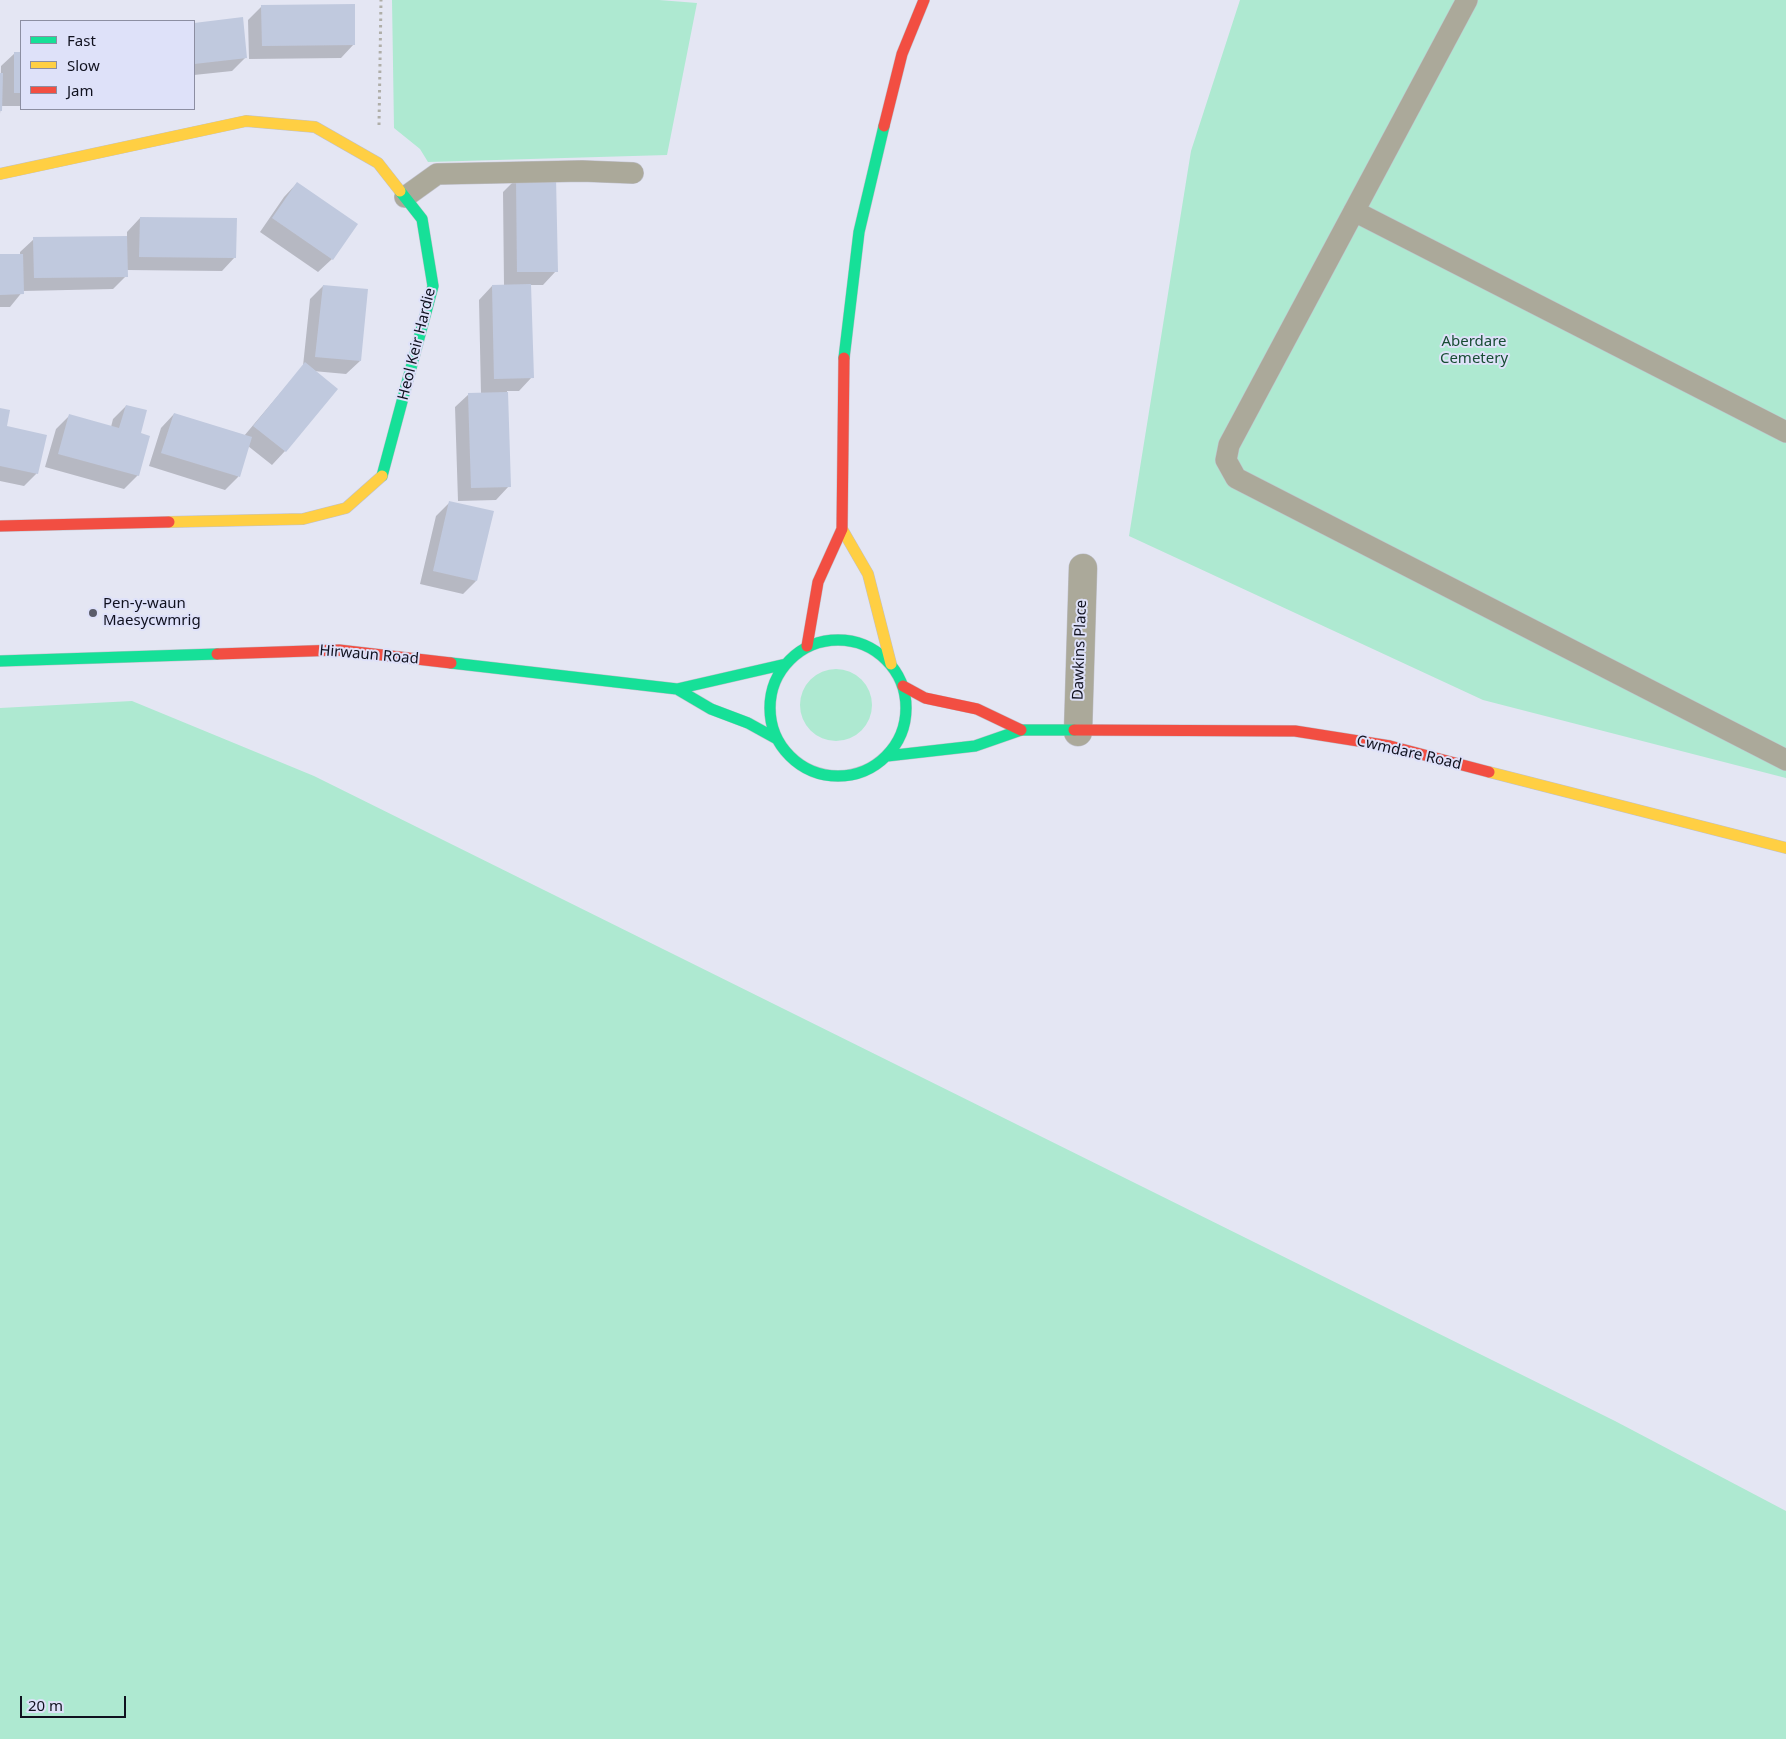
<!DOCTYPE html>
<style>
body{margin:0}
#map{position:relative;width:1786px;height:1739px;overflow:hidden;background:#e4e6f3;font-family:"Noto Sans",sans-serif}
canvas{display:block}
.legend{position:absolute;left:20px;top:20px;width:175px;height:90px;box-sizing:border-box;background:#dee1f9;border:1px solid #8c8ea2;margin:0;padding:6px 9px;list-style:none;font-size:15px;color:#10111f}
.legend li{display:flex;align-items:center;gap:10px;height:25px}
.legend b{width:25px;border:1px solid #8c8ea2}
.scale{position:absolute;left:20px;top:1696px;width:106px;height:22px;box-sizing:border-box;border:2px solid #10111f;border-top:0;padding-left:6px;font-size:15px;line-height:18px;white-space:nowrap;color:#10111f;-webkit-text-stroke:4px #dee1f9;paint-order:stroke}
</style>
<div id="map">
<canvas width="1786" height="1739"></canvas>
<ul class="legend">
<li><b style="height:6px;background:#16e098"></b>Fast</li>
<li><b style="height:6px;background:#ffcf43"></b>Slow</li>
<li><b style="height:6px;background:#f24e42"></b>Jam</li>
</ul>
<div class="scale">20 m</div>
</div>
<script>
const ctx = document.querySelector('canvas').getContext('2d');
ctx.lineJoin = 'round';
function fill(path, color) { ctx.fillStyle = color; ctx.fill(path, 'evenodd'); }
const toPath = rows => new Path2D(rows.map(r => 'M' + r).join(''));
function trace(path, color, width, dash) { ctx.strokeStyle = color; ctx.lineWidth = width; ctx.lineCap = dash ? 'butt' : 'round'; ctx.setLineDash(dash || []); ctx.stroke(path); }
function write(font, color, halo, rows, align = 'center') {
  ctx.font = font + ' "Noto Sans",sans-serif'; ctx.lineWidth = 4; ctx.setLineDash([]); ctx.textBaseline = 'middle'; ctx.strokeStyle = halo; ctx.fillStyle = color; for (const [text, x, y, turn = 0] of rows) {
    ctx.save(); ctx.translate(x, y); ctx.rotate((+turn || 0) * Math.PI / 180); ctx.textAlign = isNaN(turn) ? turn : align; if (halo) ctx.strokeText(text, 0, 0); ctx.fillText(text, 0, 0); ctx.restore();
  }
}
fill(toPath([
 [392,0,659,0,697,3,667,155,428,162,420,149,394,128],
 [1240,0,1786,0,1786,778,1483,700,1129,536,1191,151],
 '800 705a36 36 0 1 1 72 0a36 36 0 1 1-72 0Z',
 [132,701,314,776,1615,1421,1786,1511,1786,1739,0,1739,0,708]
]), '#aee9d1');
fill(toPath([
 [262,6,354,44,341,58,249,59,248,20],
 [241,19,246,57,232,71,194,75,194,24],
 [15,53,21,53,21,106,1,106,0,114,1,66],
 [516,179,556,271,543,285,530,285,532,377,519,391,507,391,509,486,496,500,458,501,455,407,469,394,481,394,479,300,492,286,504,286,503,192],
 [297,183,332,259,318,272,260,232,284,197],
 [140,218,235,257,222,271,126,270,126,276,113,289,23,291,10,307,0,307,0,256,20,255,20,252,34,239,127,237,127,232],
 [323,286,360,361,346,374,313,371,285,451,272,465,248,446,238,477,225,490,149,466,161,428,174,414,244,436,303,366,310,299],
 [126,406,139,434,138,475,124,489,45,467,56,429,70,415,111,427,113,419],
 [0,409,5,427,37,473,24,486,0,481],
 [450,502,476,581,463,594,420,584,436,516]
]), '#0003');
fill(toPath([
 [355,4,355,45,262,46,261,5],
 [243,17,247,58,194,64,194,23],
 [14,52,21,52,21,93,14,93],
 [0,73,3,73,2,111,0,111],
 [516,177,556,177,558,272,517,272],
 [297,182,358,224,333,260,272,218],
 [140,217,237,218,236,258,139,257],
 [127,236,128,277,34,278,33,237],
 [0,254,23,254,24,294,0,295],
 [531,284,534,378,494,379,492,285],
 [323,285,368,289,361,361,315,357],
 [305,362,338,389,286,452,253,426],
 [508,392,511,487,471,488,468,393],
 [126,405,147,410,141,433,150,436,139,476,58,454,69,414,119,428],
 [0,408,10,410,7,426,47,435,38,474,0,466],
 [174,413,252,437,240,477,161,453],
 [449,501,494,511,477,581,433,571]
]), '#c0c9de');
const lane = toPath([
 [1467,0,1229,445,1226,460,1236,478,1786,760],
 [405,197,437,174,582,171,633,173],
 [1354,211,1786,432]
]);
const street = toPath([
 [1078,732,1083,568]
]);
const fast = toPath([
 [844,358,859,232,884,126],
 [382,476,433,286,422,219,400,191],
 '770 708a68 68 0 1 1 136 0a68 68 0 1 1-136 0Z',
 [0,661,217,654],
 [451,663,677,689,786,664],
 [677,689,711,709,748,723,777,739],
 [887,756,975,746,1021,730,1074,730]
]);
const slow = toPath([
 [0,174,246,121,315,127,378,163,400,191],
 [169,522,303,519,346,508,382,476],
 [842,529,868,574,891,664],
 [1489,772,1786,848]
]);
const jam = toPath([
 [884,126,902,54,924,0],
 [0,526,169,522],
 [807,646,818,582,842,529,844,358],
 [217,654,339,650,451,663],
 [903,686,925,698,977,709,1021,730],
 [1074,730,1295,731,1390,746,1489,772]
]);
trace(lane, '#bfc0cb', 22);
trace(street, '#bfc0cb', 29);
trace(fast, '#bfc0cb', 12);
trace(slow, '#bfc0cb', 12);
trace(jam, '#bfc0cb', 12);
trace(toPath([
 [379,125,381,0]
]), '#afaea8', 3, [2.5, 4]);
trace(lane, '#aba99a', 21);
trace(street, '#aba99a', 28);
trace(fast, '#16e098', 11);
trace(slow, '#ffcf43', 11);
trace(jam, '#f24e42', 11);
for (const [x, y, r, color] of [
 [93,613,5,"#5a5c69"]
]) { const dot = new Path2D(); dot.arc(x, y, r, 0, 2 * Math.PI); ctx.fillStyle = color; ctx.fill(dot); trace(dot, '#dee1f9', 2); }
write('15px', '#184d34', '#dee1f9', [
 ["Aberdare",1474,342],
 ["Cemetery",1474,359]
]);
write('15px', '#10111f', '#dee1f9', [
 ["Heol Keir Hardie",417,344,-76],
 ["Dawkins Place",1080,650,-88],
 ["Hirwaun Road",369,655,5],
 ["Cwmdare Road",1409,753,13]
]);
write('15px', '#10111f', '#dee1f9', [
 ["Pen-y-waun",103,604],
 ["Maesycwmrig",103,621]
], 'left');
</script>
